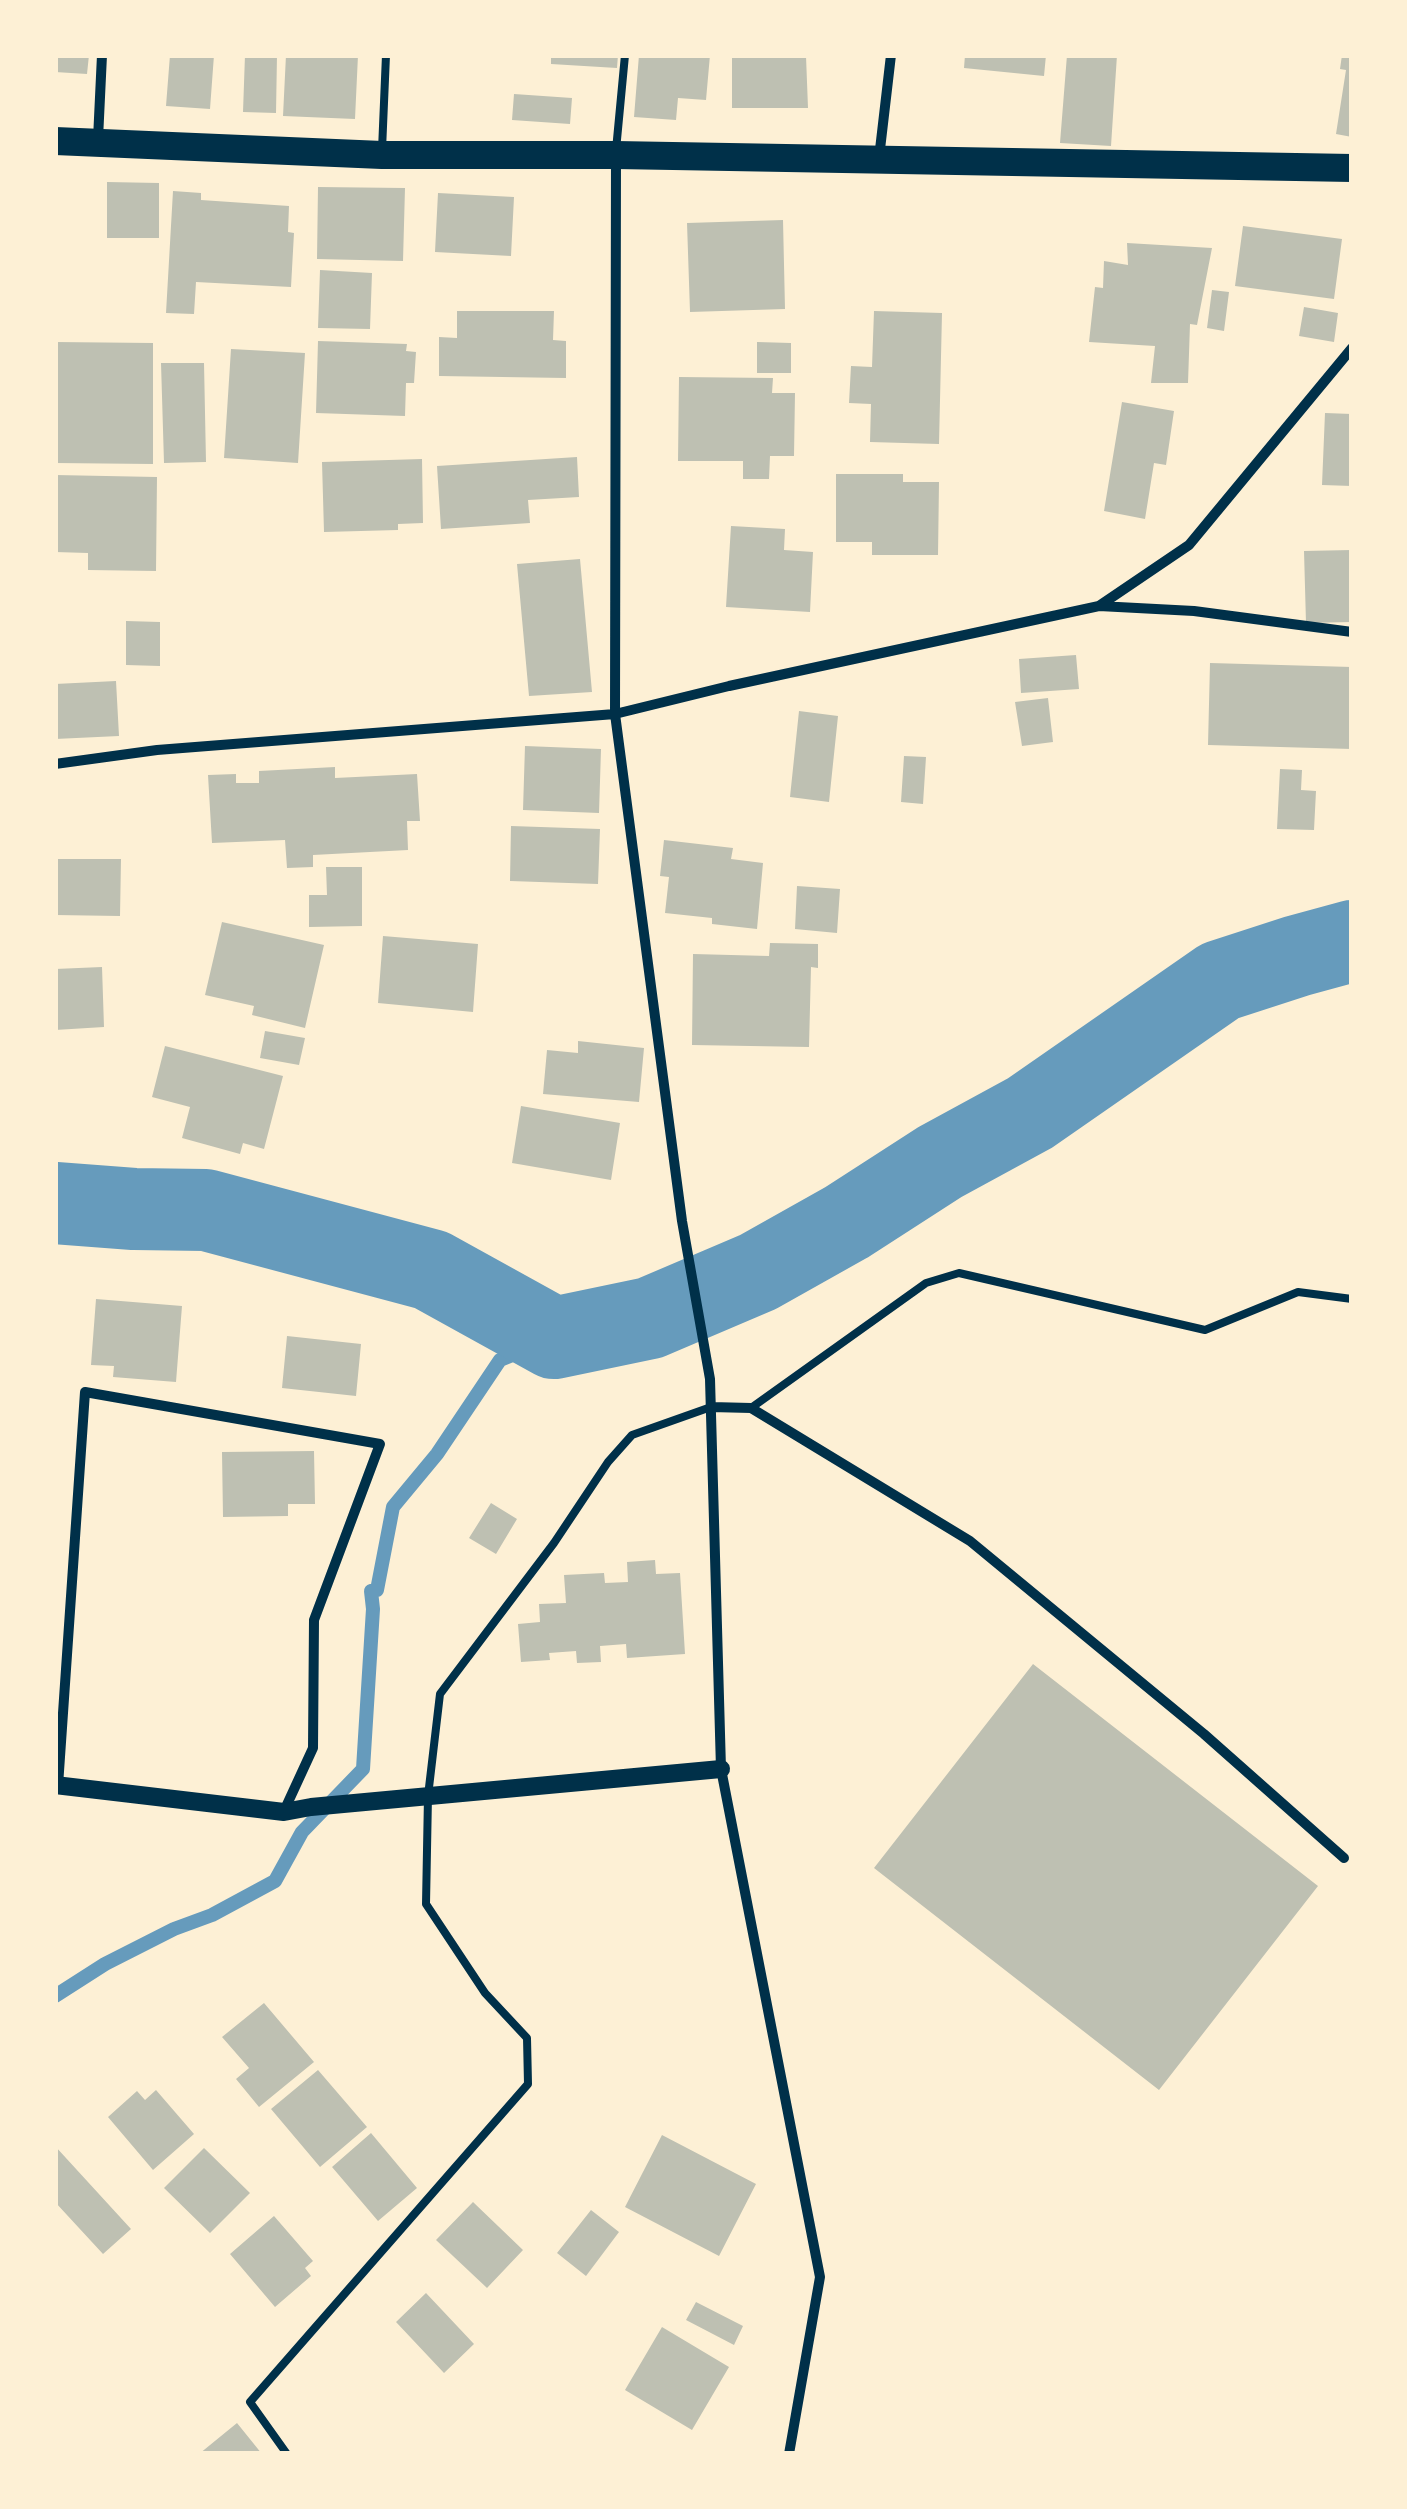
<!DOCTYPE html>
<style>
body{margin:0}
#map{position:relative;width:1407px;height:2509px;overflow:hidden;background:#fdf0d5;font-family:"Source Sans 3",sans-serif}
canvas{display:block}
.frame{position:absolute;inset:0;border:58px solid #fdf0d5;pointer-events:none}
</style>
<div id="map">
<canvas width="1407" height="2509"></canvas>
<div class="frame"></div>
</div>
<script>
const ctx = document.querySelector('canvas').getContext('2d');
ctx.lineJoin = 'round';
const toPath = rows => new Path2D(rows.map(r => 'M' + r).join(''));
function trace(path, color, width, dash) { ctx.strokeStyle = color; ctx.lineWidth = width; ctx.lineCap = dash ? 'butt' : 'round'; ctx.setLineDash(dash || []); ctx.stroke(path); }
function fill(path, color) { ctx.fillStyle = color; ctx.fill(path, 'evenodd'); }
trace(toPath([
 [55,1996,105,1964,174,1929,212,1915,275,1881,302,1832,363,1769,373,1609,371,1591,377,1590,393,1507,437,1454,500,1360,554,1338]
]), '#669bbc', 14);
trace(toPath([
 [55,1203,134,1209,206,1210,431,1270,554,1338,650,1318,758,1272,847,1222,940,1162,1030,1113,1220,981,1297,956,1352,941]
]), '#669bbc', 82);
fill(toPath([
 [55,55,89,55,87,74,55,72],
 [170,55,214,55,210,109,166,106],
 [245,55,277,55,276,113,243,112],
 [286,55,358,55,355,119,283,116],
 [551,55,618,55,617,68,551,64],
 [639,55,710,55,706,100,678,98,676,120,634,117],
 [965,55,1046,55,1044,76,964,68],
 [1067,55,1117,55,1111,146,1060,143],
 [1342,55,1352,55,1352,137,1336,134,1346,70,1340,69],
 [806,56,808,108,732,108,732,57],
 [514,94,572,98,570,124,512,120],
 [107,182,159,183,159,238,107,238],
 [318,187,405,188,403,261,317,259],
 [173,191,201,193,201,200,289,206,288,232,294,233,291,287,196,282,194,314,166,313],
 [438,193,514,197,511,256,435,252],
 [783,220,785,309,690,312,687,223],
 [1243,226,1342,239,1334,299,1235,286],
 [1127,243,1212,248,1197,325,1190,324,1188,383,1151,383,1155,346,1089,342,1095,287,1103,288,1104,261,1128,265],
 [320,270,372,273,370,329,318,328],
 [1212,290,1229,292,1224,331,1207,328],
 [1304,307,1338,313,1334,342,1299,336],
 [457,311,554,311,553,340,566,341,566,378,439,376,439,337,457,338],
 [874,311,942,313,939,444,870,442,871,404,849,403,851,366,872,367],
 [318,341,407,344,406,351,416,352,414,383,406,383,405,416,316,413],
 [55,342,153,343,153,464,55,463],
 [757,342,791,343,791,373,757,373],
 [231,349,305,353,298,463,224,458],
 [161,363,204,363,206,462,164,463],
 [679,377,773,378,772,393,795,393,794,456,770,456,769,479,743,479,743,461,678,461],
 [1122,402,1174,411,1166,465,1154,463,1145,519,1104,511],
 [1325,413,1352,414,1352,486,1322,485],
 [577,457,579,497,528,500,530,523,441,529,437,466],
 [422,459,423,523,398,524,398,530,324,532,322,462],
 [836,474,903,474,903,482,939,482,938,555,872,555,872,542,836,542],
 [55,475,157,477,156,571,88,570,88,553,55,552],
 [731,526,785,529,784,550,813,552,810,612,726,607],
 [1352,550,1352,622,1306,623,1304,551],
 [580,559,592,692,529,696,517,564],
 [126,621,160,622,160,666,126,665],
 [1076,655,1079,689,1021,693,1019,659],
 [1210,663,1352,667,1352,749,1208,745],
 [116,681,119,736,55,739,55,684],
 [1048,698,1053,742,1022,746,1015,702],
 [799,711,838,716,829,802,790,797],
 [525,746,601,749,599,813,523,810],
 [904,756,926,757,923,804,901,802],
 [335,767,335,778,417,774,420,821,407,821,408,850,313,855,313,867,287,868,285,840,212,843,208,775,236,774,236,783,259,783,259,771],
 [1280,769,1302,770,1301,790,1316,791,1314,830,1277,829],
 [511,826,600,829,598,884,510,881],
 [664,840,733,848,731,859,763,863,757,929,712,924,712,918,665,913,669,877,660,876],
 [55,859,121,859,120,916,55,915],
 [326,867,362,867,362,926,309,927,309,895,327,895],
 [797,886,840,889,837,933,795,929],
 [222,922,324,945,305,1028,252,1015,254,1006,205,995],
 [383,936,478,944,473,1012,378,1003],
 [770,943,818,944,818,968,811,967,809,1047,692,1045,693,954,769,956],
 [102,967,104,1027,55,1030,55,969],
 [265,1031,305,1038,299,1065,260,1058],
 [578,1041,644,1048,639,1102,543,1094,547,1050,578,1053],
 [165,1046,283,1076,264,1149,243,1143,240,1154,182,1138,190,1107,152,1097],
 [521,1106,620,1123,611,1180,512,1163],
 [96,1299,182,1306,176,1382,113,1377,114,1366,91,1365],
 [287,1336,361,1344,356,1396,282,1388],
 [314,1451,315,1504,288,1504,288,1516,223,1517,222,1452],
 [491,1503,517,1519,496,1554,469,1538],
 [655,1560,656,1574,680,1573,685,1654,627,1658,626,1644,600,1646,601,1662,577,1663,576,1651,549,1653,550,1660,521,1662,518,1624,540,1622,539,1604,566,1603,564,1575,604,1573,605,1583,628,1582,627,1562],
 [1033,1664,1318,1886,1159,2090,874,1868],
 [264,2003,314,2062,259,2107,236,2079,249,2068,222,2037],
 [318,2070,367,2127,320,2167,271,2109],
 [156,2090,194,2134,153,2170,108,2117,137,2091,145,2100],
 [371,2133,417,2188,378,2221,332,2167],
 [662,2135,756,2184,719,2256,625,2207],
 [55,2146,131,2229,103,2254,55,2202],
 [204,2148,250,2193,210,2233,164,2188],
 [473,2202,523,2250,487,2288,436,2240],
 [591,2210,619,2232,586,2276,557,2253],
 [274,2216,313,2261,305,2268,311,2276,275,2307,230,2254],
 [426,2293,474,2344,444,2373,396,2322],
 [696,2302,743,2326,734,2345,686,2320],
 [662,2327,729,2367,692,2430,625,2390],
 [237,2423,262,2454,199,2454]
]), '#bec0b2');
trace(toPath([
 [382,150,386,55],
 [616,150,625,55],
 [751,1408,926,1283,959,1273,1205,1330,1298,1292,1352,1299],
 [287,2454,250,2402,528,2084,527,2038,485,1993,426,1904,428,1796,440,1694,554,1543,608,1462,632,1435,711,1407]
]), '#003049', 8);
trace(toPath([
 [98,139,102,55],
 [616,156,615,714,682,1221,710,1379,721,1769,820,2277,789,2454],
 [879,158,891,55],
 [1099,606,1189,545,1352,348],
 [55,764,157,750,615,714,729,686,1099,606,1194,611,1352,632],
 [711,1407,751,1408,970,1541,1204,1734,1344,1858],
 [58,1786,85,1392,380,1444,314,1620,313,1748,284,1811]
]), '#003049', 10);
trace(toPath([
 [55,1785,284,1812,311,1807,721,1769]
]), '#003049', 18);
trace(toPath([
 [55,141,382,155,616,155,1352,168]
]), '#003049', 28);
</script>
